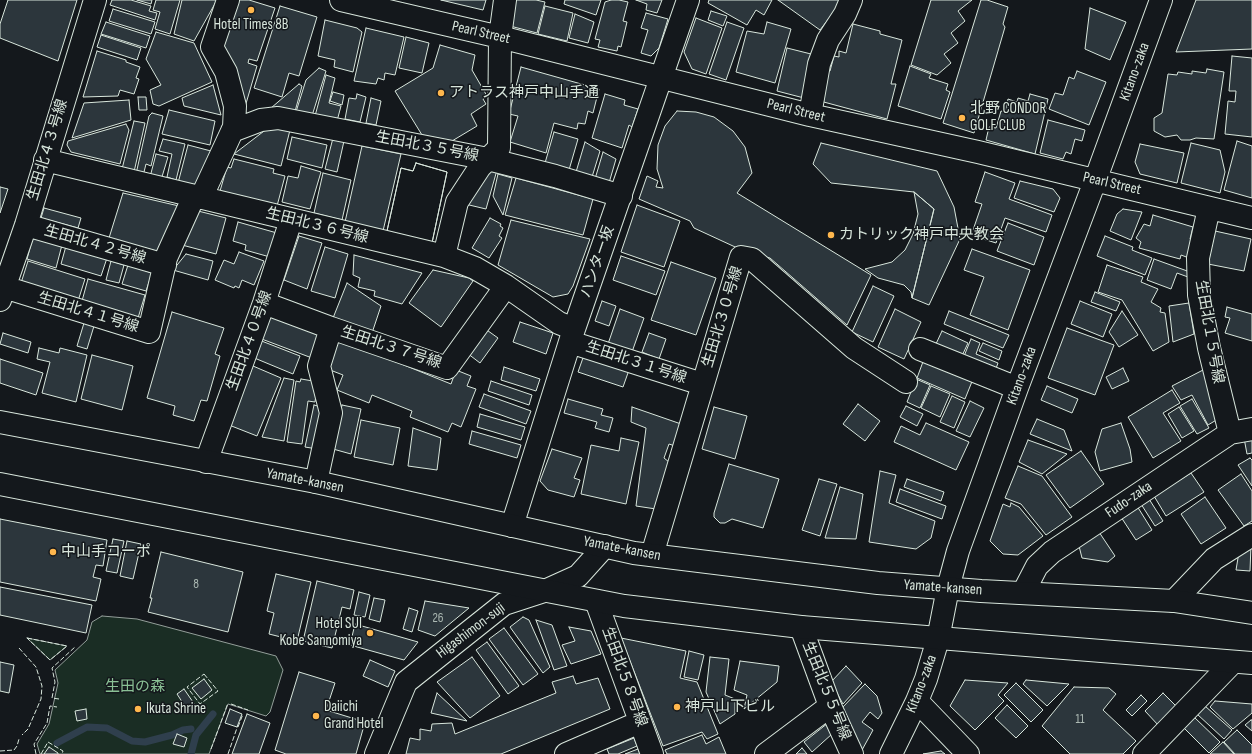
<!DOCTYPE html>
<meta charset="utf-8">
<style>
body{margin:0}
canvas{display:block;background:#14181c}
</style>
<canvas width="1252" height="754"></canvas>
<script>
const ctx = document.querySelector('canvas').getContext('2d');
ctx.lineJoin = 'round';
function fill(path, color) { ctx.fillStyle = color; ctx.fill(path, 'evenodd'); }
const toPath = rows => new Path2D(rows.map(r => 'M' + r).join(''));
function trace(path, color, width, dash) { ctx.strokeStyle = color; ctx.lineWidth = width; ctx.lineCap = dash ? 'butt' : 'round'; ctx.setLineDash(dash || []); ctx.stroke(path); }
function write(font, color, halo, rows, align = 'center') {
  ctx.font = font + ' "Sofia Sans Condensed","Noto Sans JP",sans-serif'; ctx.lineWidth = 3; ctx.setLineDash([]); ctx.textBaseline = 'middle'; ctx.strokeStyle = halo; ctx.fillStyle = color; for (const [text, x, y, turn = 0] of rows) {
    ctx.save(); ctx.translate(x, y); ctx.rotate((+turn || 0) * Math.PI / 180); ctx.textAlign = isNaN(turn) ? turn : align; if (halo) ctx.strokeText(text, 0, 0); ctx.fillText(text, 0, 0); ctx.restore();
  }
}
const green = toPath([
 [102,616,137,619,276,656,283,670,270,712,266,716,228,704,209,754,40,754,37,744,49,724,58,683,55,670,87,640,92,622,102,616],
 [27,638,67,646,50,660,27,638]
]);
fill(green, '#1a2d24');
trace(green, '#939e99', 1);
trace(toPath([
 [57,743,87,727,107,728,132,741,145,742,172,735,183,730,191,729],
 [191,754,196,735,213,714]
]), '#2f3f4d', 7);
const building = toPath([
 [8,0,77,0,58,61,0,38,0,24,8,0],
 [112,0,131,0,151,6,149,11,157,13,155,20,110,5,112,0],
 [137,0,152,0,151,4,137,0],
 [156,0,180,0,170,34,155,29,160,12,153,10,156,0],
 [182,0,217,0,194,41,174,34,182,0],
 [238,0,249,0,275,8,257,61,249,59,248,63,257,66,245,107,221,49,238,0],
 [441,0,486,0,483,10,441,0],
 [516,0,536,0,545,2,537,33,510,26,516,0],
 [565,0,601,0,596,15,564,4,565,0],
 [611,0,619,0,628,2,623,21,627,22,621,47,618,46,617,51,598,47,600,40,595,39,605,2,611,0],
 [636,0,662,0,657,13,646,10,647,4,636,0],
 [709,0,772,0,764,15,756,10,747,25,708,3,709,0],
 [778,0,843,0,820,30,778,0],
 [931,0,972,0,958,11,965,21,951,33,958,43,944,54,951,63,937,75,911,65,931,0],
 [981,0,987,0,1008,7,1003,24,1005,27,974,133,943,123,981,0],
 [1196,0,1252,0,1252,49,1176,52,1196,0],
 [280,6,317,17,299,76,289,73,282,97,254,88,280,6],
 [545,6,573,13,567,41,538,34,545,6],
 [1090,8,1126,22,1110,60,1085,49,1090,8],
 [113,9,155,22,151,34,109,21,113,9],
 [711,11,727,16,723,26,708,20,711,11],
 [646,13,668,19,659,48,651,56,641,53,648,30,641,28,646,13],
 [575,14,594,22,588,43,569,38,575,14],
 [696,18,722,28,706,74,692,69,684,52,696,18],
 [325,20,357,28,362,32,353,72,334,67,335,60,318,56,325,20],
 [106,22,150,36,146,48,101,34,106,22],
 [727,22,744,28,726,80,709,74,727,22],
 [767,22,791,29,775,83,736,72,747,31,764,34,767,22],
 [853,24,880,31,880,34,902,40,891,84,896,84,887,119,820,101,828,70,830,71,834,56,839,57,839,51,846,53,853,24],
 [366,28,404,37,395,75,385,73,384,80,378,78,376,84,354,81,366,28],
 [156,32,194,43,212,82,159,106,153,104,150,90,161,85,146,59,156,32],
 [101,35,141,48,137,60,97,47,101,35],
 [406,37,429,43,422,73,399,68,406,37],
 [440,45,475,55,472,70,487,96,483,99,486,104,471,114,477,126,452,141,422,135,395,91,433,68,440,45],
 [787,48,815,55,804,98,777,91,787,48],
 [97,51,126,60,126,62,140,67,136,78,139,79,134,94,120,90,118,96,83,97,97,51],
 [1232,56,1252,58,1252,137,1225,134,1228,101,1235,102,1236,91,1229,91,1232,56],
 [910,66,931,74,929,78,948,84,946,90,950,92,941,119,898,106,910,66],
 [521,67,599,89,593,113,588,111,585,124,578,123,577,129,554,123,546,153,510,142,518,116,509,114,521,67],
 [319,68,326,71,311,119,295,115,306,80,319,68],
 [1207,69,1224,72,1214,139,1196,138,1190,140,1181,140,1177,135,1165,137,1154,131,1154,118,1162,113,1168,74,1177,75,1178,72,1192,74,1192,71,1206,73,1207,69],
 [1077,71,1106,82,1089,125,1049,109,1055,93,1063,95,1069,77,1074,79,1077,71],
 [326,75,335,78,329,103,341,106,337,121,315,116,326,75],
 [299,84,302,86,294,115,271,108,299,84],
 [213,85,221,115,184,106,182,98,213,85],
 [333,92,344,95,342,105,330,101,333,92],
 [357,94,366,97,360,122,345,119,349,98,356,99,357,94],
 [605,94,625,100,624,105,638,109,632,127,629,125,622,148,592,138,605,94],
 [1030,94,1048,99,1035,154,986,140,989,127,996,128,1001,111,1005,112,1008,99,1017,102,1018,98,1028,101,1030,94],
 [138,97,146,97,147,110,139,110,138,97],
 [371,98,381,101,376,125,366,123,371,98],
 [129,100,131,120,72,138,84,103,129,100],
 [169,110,215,121,210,145,162,134,169,110],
 [677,111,696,112,714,117,733,131,745,147,752,173,737,193,871,275,847,325,770,258,746,252,694,228,690,221,639,199,647,176,658,181,656,187,663,188,657,169,658,145,665,126,677,111],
 [152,113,163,116,151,166,146,164,143,176,136,174,149,116,152,113],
 [1048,120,1085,130,1082,141,1075,139,1071,154,1066,152,1063,159,1040,153,1048,120],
 [134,121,145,123,134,172,122,169,134,121],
 [126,124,129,130,120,164,71,152,67,145,68,141,126,124],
 [272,125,290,130,281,166,234,154,272,125],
 [554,132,578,139,569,170,545,163,554,132],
 [292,137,327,145,322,168,287,159,292,137],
 [333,138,344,141,337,172,325,169,333,138],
 [163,139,185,144,176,180,167,177,172,154,159,151,163,139],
 [1237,141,1252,146,1252,198,1224,190,1237,141],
 [585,142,600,151,592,177,576,172,585,142],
 [821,143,937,171,954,207,960,239,929,305,912,298,934,209,914,192,831,183,813,164,821,143],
 [1191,143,1220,150,1225,172,1220,193,1181,183,1191,143],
 [1140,144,1184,153,1177,183,1140,174,1135,162,1140,144],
 [188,145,211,151,201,188,178,183,188,145],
 [362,146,401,154,383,231,345,222,362,146],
 [603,152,616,159,609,183,595,179,603,152],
 [156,154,168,157,161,180,150,177,156,154],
 [234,159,274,169,273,173,285,176,277,206,220,191,227,167,231,168,234,159],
 [416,163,447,172,432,243,387,231,401,168,413,171,416,163],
 [416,163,447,172,432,243,387,231,401,168,413,171,416,163],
 [301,166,321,172,310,209,282,202,288,176,298,178,301,166],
 [487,167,497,170,486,209,465,204,487,167],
 [985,172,1015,183,1009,199,1052,215,1046,232,1005,218,996,243,974,236,976,231,973,230,982,204,975,202,985,172],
 [323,173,351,180,342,220,314,213,323,173],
 [498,174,512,178,503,215,493,196,498,174],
 [516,178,593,199,583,235,505,215,516,178],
 [1020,181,1053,189,1060,198,1054,212,1014,198,1020,181],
 [0,187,8,189,0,213,0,187],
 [914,192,934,209,912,298,911,292,904,285,878,278,865,269,892,262,905,250,913,234,918,214,914,192],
 [123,193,179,206,160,252,109,238,123,193],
 [637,205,680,221,664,267,621,252,637,205],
 [44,208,81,218,78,228,41,218,44,208],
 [1123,209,1142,212,1131,240,1110,231,1117,214,1123,209],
 [198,211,226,218,216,254,182,245,198,211],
 [1153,215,1193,227,1190,239,1194,241,1189,258,1181,255,1180,259,1139,248,1141,242,1136,238,1144,224,1150,226,1153,215],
 [490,218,501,224,500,226,503,228,499,236,502,238,489,258,472,248,490,218],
 [511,220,590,239,573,286,568,294,553,297,498,265,511,220],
 [238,222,277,233,270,257,245,250,246,245,233,241,238,222],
 [1008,223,1044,237,1034,265,997,251,1008,223],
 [1215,231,1251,239,1244,271,1208,264,1215,231],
 [34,233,63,241,56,268,27,259,34,233],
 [299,236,322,243,307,289,284,280,299,236],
 [1105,236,1133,247,1132,250,1152,258,1145,275,1097,256,1105,236],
 [66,246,107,258,101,276,61,264,66,246],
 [325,247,348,254,335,298,311,291,325,247],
 [972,249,1030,270,1008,330,970,315,984,277,964,270,972,249],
 [239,252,264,261,254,285,242,280,239,288,235,286,234,288,215,280,224,260,234,264,239,252],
 [186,254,213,261,208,280,173,270,186,254],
 [354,255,422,273,402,304,374,296,375,291,358,287,360,278,353,275,354,255],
 [621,256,665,271,656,295,613,280,621,256],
 [1154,259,1190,272,1188,277,1177,273,1171,289,1147,280,1154,259],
 [28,261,85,279,78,301,21,283,28,261],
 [111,261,124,265,119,283,106,280,111,261],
 [671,262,716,278,696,335,651,320,671,262],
 [128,265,152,273,146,291,122,284,128,265],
 [1107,265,1143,277,1141,282,1158,289,1151,302,1161,308,1160,312,1165,313,1169,342,1153,351,1122,300,1098,292,1107,265],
 [433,270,469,278,473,281,441,327,409,303,433,270],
 [88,279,145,295,138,318,82,301,88,279],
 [347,283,381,306,372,333,333,318,347,283],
 [873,286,894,296,873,342,852,332,873,286],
 [1095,292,1120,302,1116,311,1091,302,1095,292],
 [602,301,616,306,609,326,595,321,602,301],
 [1080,301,1112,314,1103,337,1071,324,1080,301],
 [1189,303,1194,334,1173,342,1169,306,1189,303],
 [1227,307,1252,314,1252,341,1225,333,1230,318,1225,317,1227,307],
 [620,309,644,318,632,352,608,344,620,309],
 [895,309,921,322,904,359,878,347,895,309],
 [949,311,1009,335,1003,348,944,324,949,311],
 [1122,311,1138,335,1119,347,1109,332,1122,311],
 [172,312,224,328,215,354,220,356,207,401,201,400,194,421,173,415,175,406,147,398,172,312],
 [268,313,322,334,312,358,259,338,268,313],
 [520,322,553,333,546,354,513,342,520,322],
 [84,323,94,326,87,349,77,346,84,323],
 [484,328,498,338,480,363,467,353,484,328],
 [1067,328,1114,345,1095,395,1048,378,1067,328],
 [942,331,968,343,961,358,935,346,942,331],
 [3,333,31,342,28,353,0,344,3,333],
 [649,333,666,339,659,359,642,352,649,333],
 [337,338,451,384,456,370,471,376,467,386,476,389,461,427,452,423,448,432,410,417,412,411,372,395,369,403,337,390,343,375,325,368,337,338],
 [971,339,980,343,976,354,998,363,994,374,962,361,971,339],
 [259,340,300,356,293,374,252,357,259,340],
 [983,343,1002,351,999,360,979,351,983,343],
 [39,348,59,353,60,348,87,355,76,402,42,393,50,362,37,359,39,348],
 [92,355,133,366,122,410,81,399,92,355],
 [584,355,629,370,623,387,578,372,584,355],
 [0,359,43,373,36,395,0,383,0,359],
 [924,359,973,379,965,399,917,378,924,359],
 [253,366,281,378,257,436,229,425,253,366],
 [504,367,540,379,536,391,501,380,504,367],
 [1123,368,1129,381,1112,389,1106,377,1123,368],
 [1205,369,1218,419,1208,425,1192,395,1181,400,1172,386,1205,369],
 [284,378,294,380,284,441,262,437,284,378],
 [301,379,313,381,313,387,317,388,315,402,308,401,302,444,287,442,296,381,300,382,301,379],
 [916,379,930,385,920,408,907,402,916,379],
 [491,381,532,395,529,405,488,391,491,381],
 [931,386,950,394,940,417,921,408,931,386],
 [1047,386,1078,399,1072,413,1041,400,1047,386],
 [1172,390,1180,403,1163,413,1181,441,1153,458,1128,417,1172,390],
 [484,394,531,411,526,424,479,407,484,394],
 [952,396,965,402,954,428,940,422,952,396],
 [568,399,603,409,601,415,613,418,609,432,595,428,597,422,564,413,568,399],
 [1192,399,1209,428,1197,434,1180,406,1192,399],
 [970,401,984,408,970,437,956,431,970,401],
 [858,404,880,421,865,441,843,424,858,404],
 [314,405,325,408,317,449,305,447,314,405],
 [342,405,361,409,351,454,333,449,342,405],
 [906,406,923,414,917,426,900,417,906,406],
 [632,407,684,425,678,447,669,444,664,458,669,462,656,509,636,506,646,428,631,422,632,407],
 [714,407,747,416,735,459,702,449,714,407],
 [1179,407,1194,431,1182,438,1168,414,1179,407],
 [480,414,525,427,521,440,477,427,480,414],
 [1037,419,1064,430,1072,451,1030,434,1037,419],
 [361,420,400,428,393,465,354,457,361,420],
 [926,423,969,442,956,470,894,442,901,426,920,435,926,423],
 [1121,423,1130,449,1132,462,1100,471,1095,452,1102,429,1121,423],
 [413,428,441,438,437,470,408,466,413,428],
 [472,431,521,445,517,458,469,444,472,431],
 [1252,437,1252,453,1247,454,1244,438,1252,437],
 [621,438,639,442,626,504,581,494,591,445,619,451,621,438],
 [1028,440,1067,454,1042,474,1019,462,1028,440],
 [552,449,582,458,574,478,580,480,574,497,548,490,540,481,552,449],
 [1081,451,1104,484,1070,508,1046,475,1081,451],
 [1250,458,1252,460,1252,486,1238,465,1250,458],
 [729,464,779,479,763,528,732,519,725,523,720,523,714,517,714,513,729,464],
 [1018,466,1042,476,1072,517,1046,535,1021,504,1005,498,1018,466],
 [880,471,896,475,889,503,935,521,931,538,916,549,869,542,880,471],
 [1191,473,1204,492,1166,516,1154,496,1191,473],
 [1241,474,1252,491,1252,521,1244,526,1218,490,1241,474],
 [819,479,837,484,820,536,802,530,819,479],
 [907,479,944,492,941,501,904,487,907,479],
 [840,487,863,494,856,539,825,538,840,487],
 [900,489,946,506,942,519,896,502,900,489],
 [1205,497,1226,528,1201,544,1181,514,1205,497],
 [1149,499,1163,521,1155,526,1141,504,1149,499],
 [1011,503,1019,507,1043,536,1018,555,1003,554,990,541,1003,504,1010,507,1011,503],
 [1137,506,1152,530,1136,540,1121,517,1137,506],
 [0,519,107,540,103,566,96,565,93,577,101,579,96,601,0,582,0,519],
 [1099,532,1115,556,1108,562,1082,558,1079,546,1099,532],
 [113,539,124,541,117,573,106,571,113,539],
 [127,541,141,544,133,579,120,576,127,541],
 [1251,545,1250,571,1236,570,1239,552,1251,545],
 [161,552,243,572,228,632,148,612,152,598,150,598,161,552],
 [276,574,311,582,297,641,269,634,274,613,267,611,276,574],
 [317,581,354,590,350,609,342,607,332,648,303,641,317,581],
 [0,587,92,605,86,633,0,615,0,587],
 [359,592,370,595,365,617,354,615,359,592],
 [374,598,385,600,380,622,369,619,374,598],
 [425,601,469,608,435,636,418,630,425,601],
 [409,608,418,611,412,632,403,629,409,608],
 [523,617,529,620,550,667,543,673,510,627,523,617],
 [536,620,552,625,567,666,554,670,536,620],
 [355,624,418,642,404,660,350,645,355,624],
 [569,627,591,631,601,654,571,664,562,645,575,641,569,627],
 [504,628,538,674,523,685,489,639,504,628],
 [621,638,686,651,680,678,697,682,718,734,707,739,702,732,663,746,621,638],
 [487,642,519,686,508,694,476,650,487,642],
 [689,651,704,655,698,680,684,677,689,651],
 [472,657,500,696,470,718,437,682,472,657],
 [710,657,729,659,725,695,735,699,735,714,720,724,706,692,710,657],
 [370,660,395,671,388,687,363,676,370,660],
 [740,661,779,666,777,682,744,709,747,695,734,690,740,661],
 [0,662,14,665,9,693,0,691,0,662],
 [846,666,862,683,843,704,831,682,846,666],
 [299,672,335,683,326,710,365,722,356,754,286,754,275,750,299,672],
 [573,676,576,684,598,678,610,709,501,754,406,754,410,738,420,740,420,729,431,731,432,724,452,723,455,734,556,693,552,682,573,676],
 [204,679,212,690,201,699,192,688,204,679],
 [965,680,1008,683,998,695,1004,701,975,730,950,706,965,680],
 [1026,680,1069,684,1047,706,1023,684,1026,680],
 [1016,683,1043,710,1031,722,1004,695,1016,683],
 [865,684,877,696,882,713,878,719,870,712,862,722,873,730,862,750,860,749,841,709,865,684],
 [1074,687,1109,688,1116,694,1103,710,1136,741,1123,754,1070,754,1042,726,1074,687],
 [184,689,195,705,188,711,177,694,184,689],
 [437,693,467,721,431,713,437,693],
 [1163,693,1178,708,1159,726,1145,711,1163,693],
 [1141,695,1147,701,1132,716,1126,710,1141,695],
 [1215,701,1252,704,1252,713,1233,729,1210,707,1215,701],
 [1007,705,1028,726,1016,738,995,718,1007,705],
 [1205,706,1232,730,1224,739,1197,714,1205,706],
 [86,709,87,719,77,721,75,711,86,709],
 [230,709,242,714,237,727,225,723,230,709],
 [247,714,270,723,259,754,232,754,247,714],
 [1194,717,1220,742,1209,753,1184,728,1194,717],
 [1251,720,1252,720,1252,731,1245,725,1251,720],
 [828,723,832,734,812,752,804,742,828,723],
 [1237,730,1252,745,1252,754,1235,754,1224,742,1237,730],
 [177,734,187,738,184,747,173,744,177,734],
 [702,735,706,744,719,737,726,754,667,754,665,750,702,735],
 [634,738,637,746,618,754,609,754,607,749,634,738],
 [1223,742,1234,754,1210,754,1223,742],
 [49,747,58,753,58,754,44,754,49,747],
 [802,748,807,754,796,754,802,748],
 [638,749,640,754,625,754,638,749],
 [941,751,945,754,923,754,941,751]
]);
fill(building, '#2c363c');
trace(building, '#d8e6dc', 1);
const minor = toPath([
 [341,0,500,37,810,115,978,152,1252,218],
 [810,115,819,64,828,40,845,14,851,0],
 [232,131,261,120,278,118,488,159,555,176,621,196],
 [45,160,444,256,475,268,506,286,559,323,574,329],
 [201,198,234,127,235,106,226,72,212,47,228,0],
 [1209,208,1198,258,1199,295,1209,348,1230,433],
 [26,225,165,265],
 [444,256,457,202,480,167,499,148,500,37,505,0],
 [4,287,149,332,166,258,194,196],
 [0,300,26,225,95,0],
 [264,303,331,328,447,368,506,286],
 [570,342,702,384],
 [920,349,1017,388],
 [206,462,264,303,291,220],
 [316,482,331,413,319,366,331,328],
 [512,526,574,329,688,0],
 [652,555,741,257,752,259,854,348,906,382],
 [1023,593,1037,566,1052,552,1230,433,1252,429],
 [596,601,652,754],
 [1174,601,1214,559,1252,535],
 [801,627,830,706,852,754],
 [917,701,968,754],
 [376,754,406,682,504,604,547,590,578,576,605,546],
 [566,754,640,722],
 [766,754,830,706],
 [891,754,917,701,926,679,938,639,948,588,958,551,1017,388,1095,181,1161,0],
 [1144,754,1233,662]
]);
const major = toPath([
 [0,422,316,482,634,553,878,583,981,591,1174,601,1252,613],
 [0,484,624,606,801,627,1252,663]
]);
trace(minor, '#d8e6dc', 24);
trace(major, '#d8e6dc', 24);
trace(minor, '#14181c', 22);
trace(major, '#14181c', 22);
trace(toPath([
 [27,638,67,646,50,660,27,638],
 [19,648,36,667,42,686,41,699,28,729,22,735],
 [204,674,218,691,200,704,187,687,204,674],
 [59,699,52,698,55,682,52,668,75,647],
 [231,704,248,710],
 [238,727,243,714],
 [211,749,228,703],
 [0,751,14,750,17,746,19,739],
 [36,754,34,744,47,723,50,706,57,707],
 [41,754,48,742,63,751,62,754],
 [228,754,238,725]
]), '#d8e6dc', 1, [5, 2]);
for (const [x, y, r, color] of [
 [251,10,4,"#ffb74d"],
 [441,93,4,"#ffb74d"],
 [962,118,4,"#ffb74d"],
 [831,235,4,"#ffb74d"],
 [53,552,4,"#ffb74d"],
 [370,633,4,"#ffb74d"],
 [677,707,4,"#ffb74d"],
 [138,709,4,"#ffb74d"],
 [316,716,4,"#ffb74d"]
]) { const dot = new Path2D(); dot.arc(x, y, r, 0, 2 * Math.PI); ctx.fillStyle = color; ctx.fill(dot); trace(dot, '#14181c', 1.5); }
write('13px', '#adbab4', null, [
 ["8",196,585],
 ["26",438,619],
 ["11",1080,720]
]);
write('15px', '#d8e6dc', '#14181c', [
 ["Hotel Times 8B",251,25,"center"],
 ["アトラス神戸中山手通",449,93],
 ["北野 CONDOR",970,109],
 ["GOLF CLUB",970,126],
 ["カトリック神戸中央教会",839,235],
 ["中山手コーポ",61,552],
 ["Hotel SUI",362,624,"right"],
 ["Kobe Sannomiya",362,641,"right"],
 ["Daiichi",324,707],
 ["Grand Hotel",324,724],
 ["神戸山下ビル",685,707],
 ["Ikuta Shrine",146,709]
], 'left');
write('15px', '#d8e6dc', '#14181c', [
 ["Pearl Street",481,33,13],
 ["Kitano-zaka",1135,72,-70],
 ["Pearl Street",796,111,14],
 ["生田北３５号線",427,147,11],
 ["生田北４３号線",48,150,-73],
 ["Pearl Street",1112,184,13],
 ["生田北３６号線",317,226,14],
 ["生田北４２号線",95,245,16],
 ["ハンター坂",598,262,-71],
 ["生田北４１号線",88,313,17],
 ["生田北３０号線",723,317,-73],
 ["生田北１５号線",1209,332,80],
 ["生田北４０号線",250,341,-70],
 ["生田北３７号線",391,348,18],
 ["生田北３１号線",636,363,18],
 ["Kitano-zaka",1022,376,-70],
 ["Yamate-kansen",305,481,11],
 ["Fudo-zaka",1129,500,-34],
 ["Yamate-kansen",622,549,11],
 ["Yamate-kansen",943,588,4],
 ["Higashimon-suji",471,631,-37],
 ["生田北５８号線",624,677,70],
 ["Kitano-zaka",922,684,-69],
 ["生田北５５号線",826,691,68]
]);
write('15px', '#8ac095', '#14181c', [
 ["生田の森",135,687]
]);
</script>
